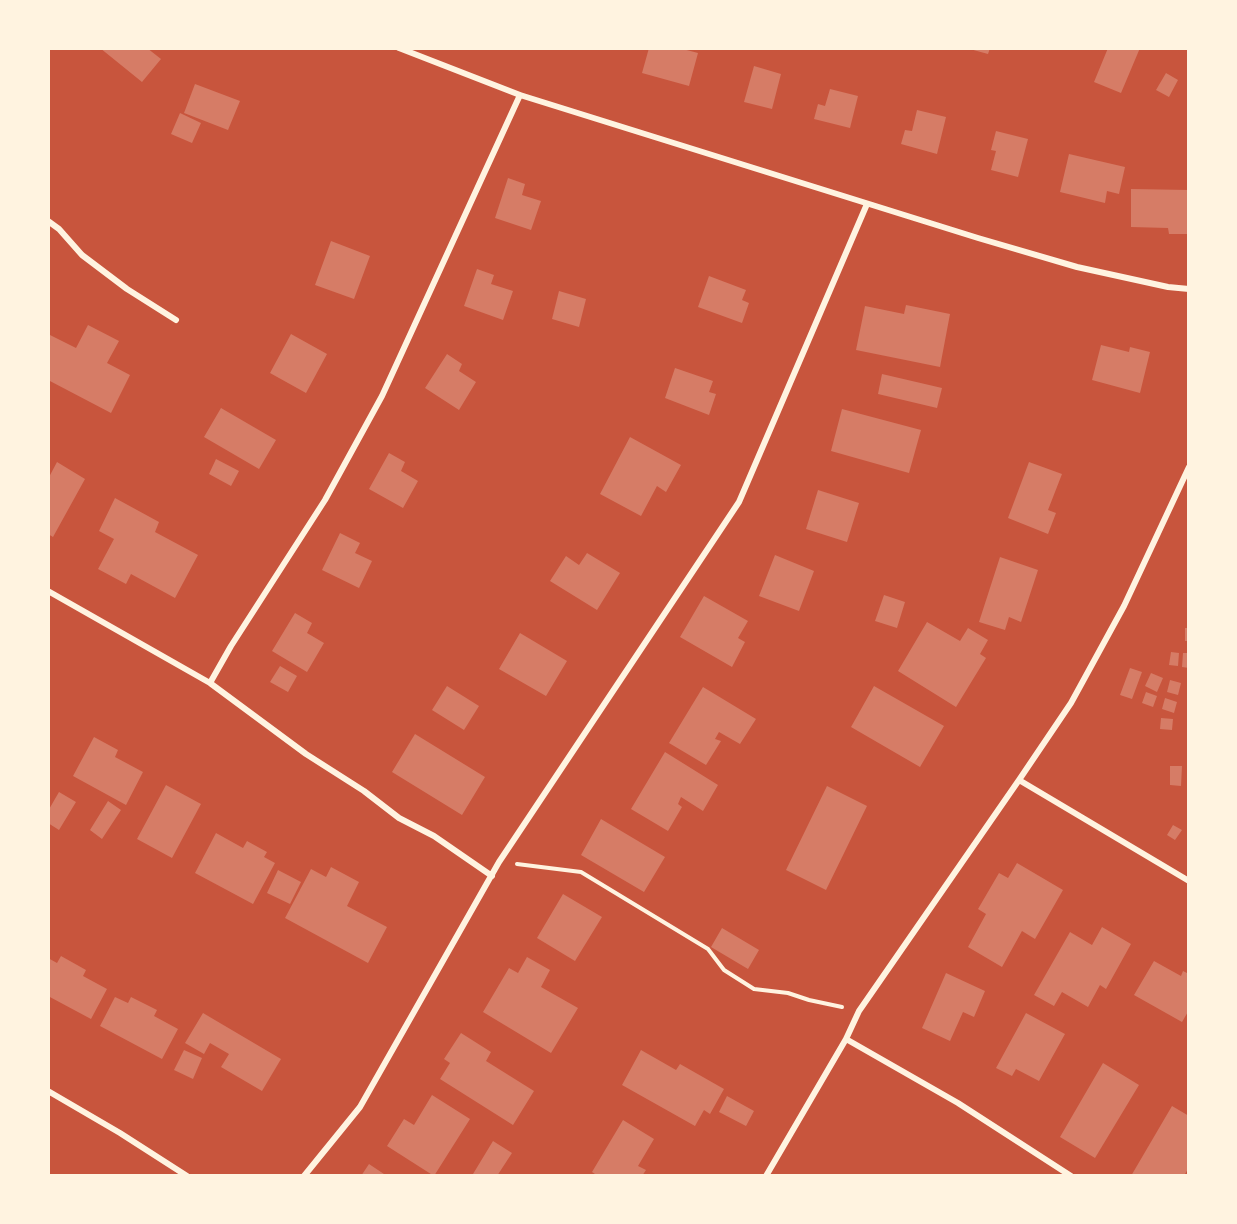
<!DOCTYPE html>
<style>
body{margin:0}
#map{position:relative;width:1237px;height:1224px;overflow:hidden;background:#c8553d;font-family:"PT Sans Narrow",sans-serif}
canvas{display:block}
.frame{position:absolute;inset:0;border:50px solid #fff3e0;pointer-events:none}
</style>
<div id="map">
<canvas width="1237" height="1224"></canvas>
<div class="frame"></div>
</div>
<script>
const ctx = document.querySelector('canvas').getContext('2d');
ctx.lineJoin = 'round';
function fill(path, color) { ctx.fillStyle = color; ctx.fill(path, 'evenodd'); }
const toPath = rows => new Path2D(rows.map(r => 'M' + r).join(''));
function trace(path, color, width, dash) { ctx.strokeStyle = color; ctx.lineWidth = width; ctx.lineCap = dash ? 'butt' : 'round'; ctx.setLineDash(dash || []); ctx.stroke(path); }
fill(toPath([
 [100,48,147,48,161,59,142,82],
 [649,48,679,48,698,53,689,86,642,73],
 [966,48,990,48,988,54],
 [1108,48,1140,48,1121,93,1094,82],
 [754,66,781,74,772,109,744,102],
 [1166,73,1178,80,1169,97,1156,90],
 [195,84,240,101,228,130,184,113],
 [830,89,858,96,850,128,814,119,818,104,825,106],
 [917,110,946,117,937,154,901,144,905,130,912,131],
 [180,113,201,123,192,143,171,134],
 [996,131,1028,139,1018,177,991,170,996,151,991,150],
 [1069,154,1125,167,1119,194,1107,191,1105,203,1060,192],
 [508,178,525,184,522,195,541,201,531,230,495,218],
 [1131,189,1189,190,1189,234,1169,234,1168,228,1131,227],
 [331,241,370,256,354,299,315,285],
 [477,269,494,275,491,284,513,291,503,320,464,306],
 [709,276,746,290,742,300,749,303,742,323,698,307],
 [559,291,586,299,579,327,552,319],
 [906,305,950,314,940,367,856,350,865,306,904,314],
 [88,325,119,341,107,363,130,375,111,413,48,380,48,334,76,348],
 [291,334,327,354,306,393,270,373],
 [1101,345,1129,352,1130,347,1150,352,1140,393,1092,380],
 [447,354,462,364,459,371,476,382,459,410,425,388],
 [675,368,713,381,709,392,716,394,709,415,665,398],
 [882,374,942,388,937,408,878,394],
 [221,408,276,440,259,469,204,437],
 [842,409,921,430,909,473,831,451],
 [630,437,681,465,666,492,657,486,641,516,600,494],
 [389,453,405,462,401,471,418,481,403,508,369,489],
 [216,459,239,471,231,486,209,474],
 [57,462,85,479,53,537,48,534,48,479],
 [1029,462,1062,474,1048,510,1056,513,1048,534,1008,518],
 [818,490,859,503,847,542,806,529],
 [115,498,159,522,155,532,198,555,175,598,131,574,126,584,98,569,114,539,99,531],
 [340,533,360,543,355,553,372,561,359,588,322,570],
 [587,553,620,573,597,610,550,581,566,556,579,565],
 [775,555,814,571,799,611,759,596],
 [1000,557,1038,570,1021,622,1009,617,1005,630,979,622],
 [884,595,905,602,897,628,875,621],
 [704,596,748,621,738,638,745,642,732,667,680,637],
 [295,613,312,623,307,633,324,643,307,672,272,651],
 [927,622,960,641,968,628,988,640,980,654,986,658,956,707,898,671],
 [1185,628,1189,628,1189,641,1185,641],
 [520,633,567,661,546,696,499,669],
 [1171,652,1179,653,1178,666,1169,665],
 [1183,653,1189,653,1189,668,1182,667],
 [280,666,297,676,288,692,270,682],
 [1130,668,1142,672,1132,699,1120,695],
 [1151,673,1163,678,1157,692,1145,686],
 [1170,680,1181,683,1178,695,1167,692],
 [447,686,479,706,464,730,432,710],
 [874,686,944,726,920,767,851,727],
 [703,687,756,719,740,744,719,732,715,739,721,741,706,765,669,743],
 [1146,692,1157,696,1153,707,1142,703],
 [1165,698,1177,702,1174,713,1162,709],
 [1161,718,1173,719,1172,730,1160,729],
 [415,734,485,777,462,815,392,772],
 [94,737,118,750,115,757,143,772,126,805,73,776],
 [665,752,718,785,703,811,681,797,678,804,682,807,668,831,631,809],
 [1170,766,1182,766,1181,786,1170,785],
 [166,785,201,804,172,858,137,839],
 [827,786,867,806,826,890,786,870],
 [59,792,76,802,59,830,48,823,48,811],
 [108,801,121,810,102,839,90,830],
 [601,819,665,857,644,892,581,855],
 [1173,825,1182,830,1175,840,1167,835],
 [216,833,243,848,247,841,267,852,264,857,275,863,253,904,195,873],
 [1017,863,1063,890,1035,939,1022,931,1002,967,968,947,986,914,978,909,999,873,1008,878],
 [331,867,359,882,347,906,387,927,368,963,285,918,311,869,326,877],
 [278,870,301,882,290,904,267,893],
 [563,894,602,917,575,961,537,938],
 [1102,927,1131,944,1106,989,1100,985,1088,1007,1062,992,1054,1006,1034,995,1070,932,1092,945],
 [722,928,759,950,748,969,711,947],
 [61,956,86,970,83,976,107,989,91,1019,48,996,48,958,57,963],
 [527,957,550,970,541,987,578,1008,551,1053,483,1012,509,968,518,973],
 [1154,961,1181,976,1183,971,1189,974,1189,1010,1182,1022,1134,995],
 [946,973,985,991,974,1017,963,1012,950,1041,922,1028],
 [115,997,128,1003,131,997,157,1010,154,1016,178,1029,162,1059,100,1026],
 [203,1013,281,1059,262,1091,221,1067,229,1054,210,1043,204,1054,185,1043],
 [1026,1013,1065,1034,1039,1081,1016,1069,1012,1076,996,1068],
 [461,1033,491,1052,486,1061,534,1091,513,1125,440,1079,450,1063,444,1059],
 [184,1050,202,1058,193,1079,174,1070],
 [641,1050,676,1070,680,1064,724,1089,710,1114,704,1110,695,1126,622,1085],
 [1103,1063,1139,1085,1095,1158,1060,1137],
 [432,1095,470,1119,434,1176,387,1146,404,1119,414,1125],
 [727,1096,754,1111,746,1126,719,1112],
 [1172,1106,1189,1116,1189,1167,1184,1176,1131,1176],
 [623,1120,654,1139,638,1166,646,1170,642,1176,598,1176,592,1172],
 [493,1141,512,1153,497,1176,477,1176,473,1174],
 [369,1164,387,1176,361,1176]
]), '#d67c66');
trace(toPath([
 [517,864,581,872,708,949,724,970,754,989,788,993,809,1000,842,1007]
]), '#fff3e0', 4);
trace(toPath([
 [399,48,520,95,978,238,1077,267,1168,287,1189,289],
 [48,221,59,229,82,255,127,289,176,320],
 [48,591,210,683,306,754,364,791,399,818,434,836,492,876],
 [210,683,231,646,325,500,382,396,520,95],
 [1019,780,1189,881],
 [846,1039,958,1103,1071,1176],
 [48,1091,120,1133,187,1176],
 [304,1176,360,1107,499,862,739,502,867,204],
 [766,1176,846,1039,859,1011,1019,780,1071,703,1124,606,1189,467]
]), '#fff3e0', 6);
</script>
